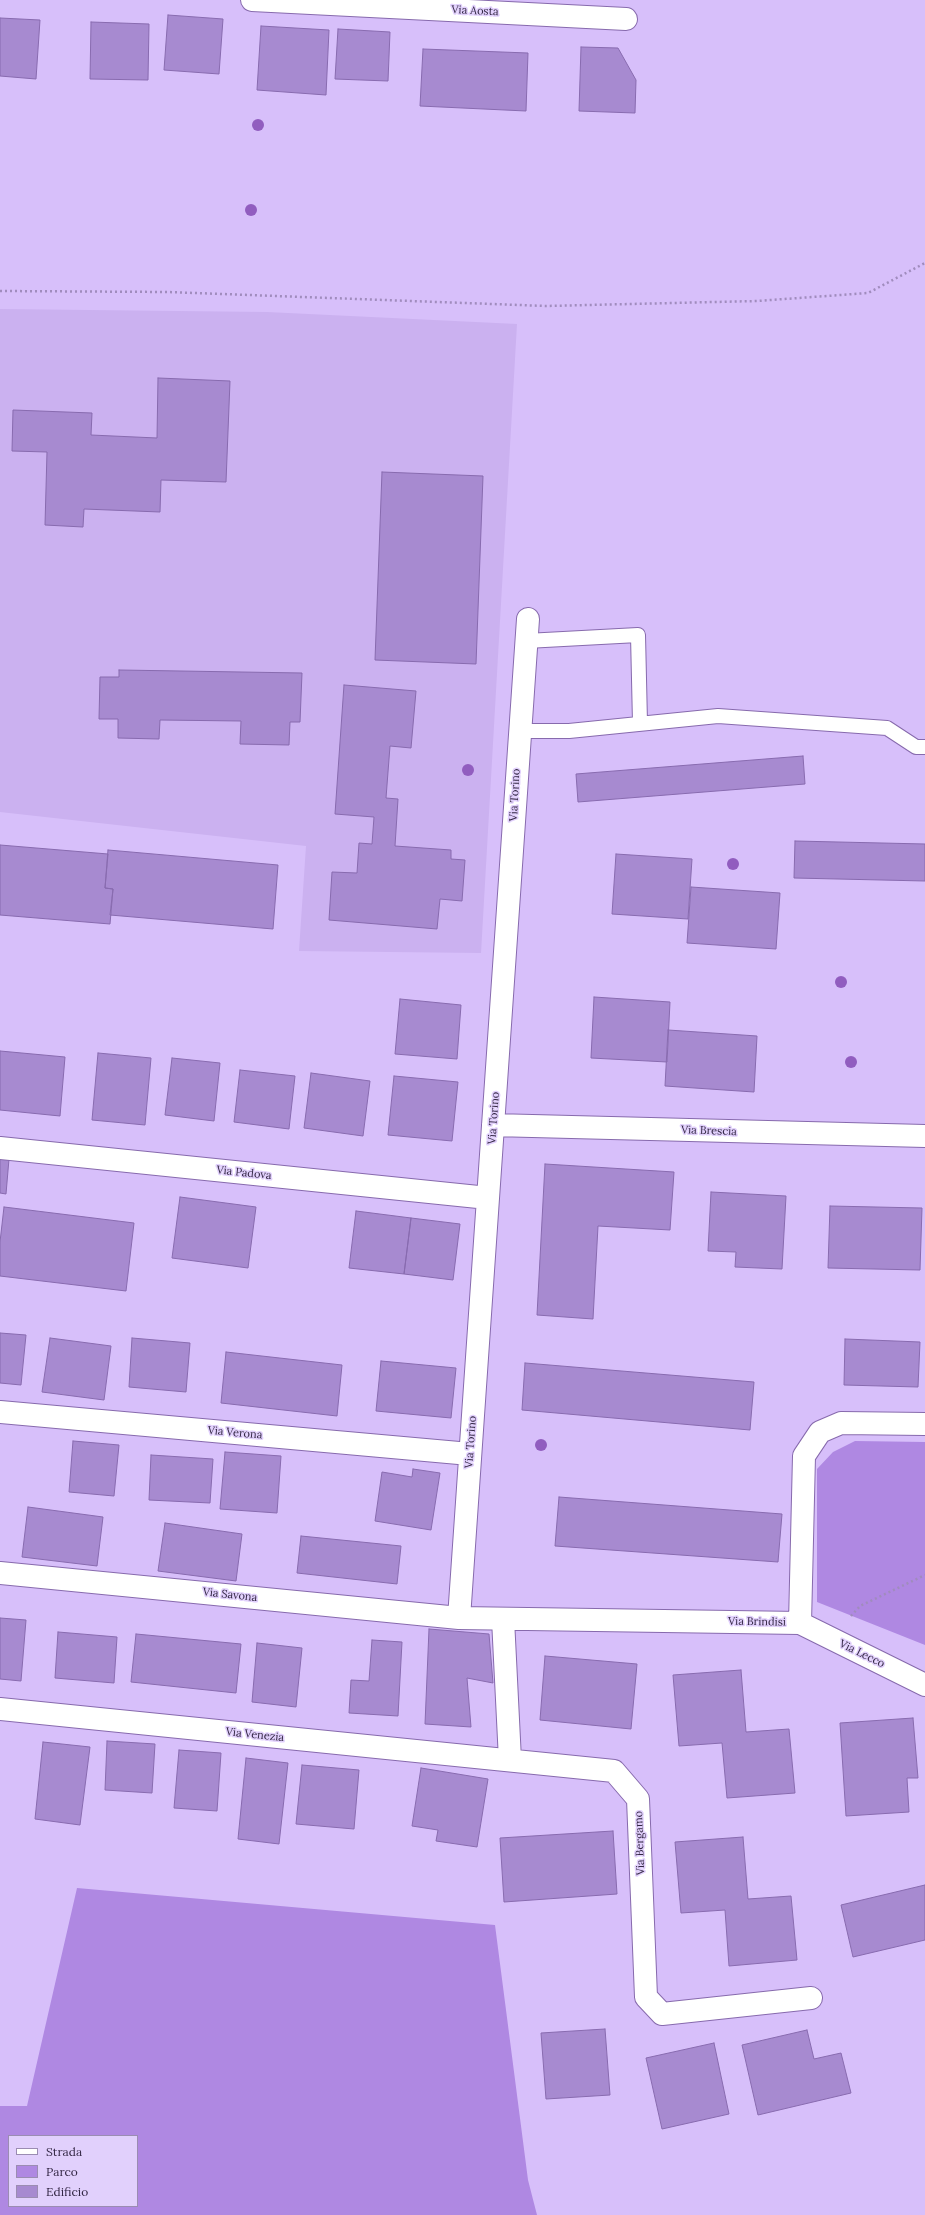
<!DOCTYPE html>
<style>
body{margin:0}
#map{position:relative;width:925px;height:2215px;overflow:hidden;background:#d7bffa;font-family:Lora,serif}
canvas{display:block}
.legend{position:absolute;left:8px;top:2135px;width:130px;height:72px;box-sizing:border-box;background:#e1d0fc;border:1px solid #9b8cb2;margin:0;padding:5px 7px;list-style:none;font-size:12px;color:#332744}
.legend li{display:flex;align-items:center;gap:8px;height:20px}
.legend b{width:20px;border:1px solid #9b8cb2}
</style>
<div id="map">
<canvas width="925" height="2215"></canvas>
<ul class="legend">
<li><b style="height:5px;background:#fff"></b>Strada</li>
<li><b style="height:11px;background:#af88e2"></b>Parco</li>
<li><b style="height:11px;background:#a78ad0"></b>Edificio</li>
</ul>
</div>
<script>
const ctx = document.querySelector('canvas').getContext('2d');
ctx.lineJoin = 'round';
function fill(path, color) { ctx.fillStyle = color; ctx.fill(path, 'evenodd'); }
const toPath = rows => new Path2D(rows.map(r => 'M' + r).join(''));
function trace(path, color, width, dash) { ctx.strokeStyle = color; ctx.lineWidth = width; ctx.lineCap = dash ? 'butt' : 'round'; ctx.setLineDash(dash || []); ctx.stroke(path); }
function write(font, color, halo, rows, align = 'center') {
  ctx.font = font + ' Lora,serif'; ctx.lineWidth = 3; ctx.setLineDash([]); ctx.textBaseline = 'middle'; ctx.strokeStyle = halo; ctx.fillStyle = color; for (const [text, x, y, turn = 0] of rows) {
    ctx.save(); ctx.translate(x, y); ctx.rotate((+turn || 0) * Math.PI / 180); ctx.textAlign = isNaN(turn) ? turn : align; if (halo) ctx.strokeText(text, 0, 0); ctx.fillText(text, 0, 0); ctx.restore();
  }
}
fill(toPath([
 [0,309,267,312,517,324,481,953,299,951,306,846,0,812]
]), '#cbb1f0');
fill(toPath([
 [855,1441,925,1442,925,1645,817,1602,817,1469,833,1452],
 [77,1888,495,1925,528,2180,537,2215,0,2215,0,2106,27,2106],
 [9,2136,137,2136,137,2206,9,2206]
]), '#af88e2');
const building = toPath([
 [168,15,223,19,219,74,164,70,168,15],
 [0,18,40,20,36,79,0,76,0,18],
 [91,22,149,24,148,80,90,79,91,22],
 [261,26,329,30,326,95,257,90,261,26],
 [338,29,390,32,388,81,335,79,338,29],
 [581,47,618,48,636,80,635,113,579,111,581,47],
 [423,49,528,53,526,111,420,106,423,49],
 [158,378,230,381,226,482,161,480,160,512,84,509,83,527,45,525,47,452,12,451,13,410,92,413,91,435,157,438,158,378],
 [382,472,483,476,476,664,375,660,382,472],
 [119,670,302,673,300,722,290,722,289,745,240,744,241,721,160,720,159,739,118,738,118,719,99,719,100,677,119,677,119,670],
 [344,685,416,691,411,748,390,746,386,798,398,799,395,846,451,850,451,859,465,860,462,901,440,899,437,929,329,920,332,872,357,873,359,843,372,844,374,817,335,814,344,685],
 [803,756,805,784,578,802,576,774,803,756],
 [795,841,925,844,925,881,794,878,795,841],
 [0,845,108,854,105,888,113,889,110,924,0,915,0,845],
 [108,850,278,865,273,929,110,915,113,889,105,888,108,850],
 [616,854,692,859,688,919,612,914,616,854],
 [691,887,780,893,776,949,687,943,691,887],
 [594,997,670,1002,667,1062,591,1058,594,997],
 [400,999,461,1005,457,1059,395,1054,400,999],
 [668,1030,757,1036,754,1092,665,1086,668,1030],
 [0,1051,65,1057,60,1116,0,1110,0,1051],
 [98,1053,151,1058,145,1125,92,1120,98,1053],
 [172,1058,220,1063,214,1121,165,1115,172,1058],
 [240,1070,295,1076,289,1129,234,1122,240,1070],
 [311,1073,370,1081,363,1136,304,1128,311,1073],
 [394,1076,458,1082,452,1141,388,1135,394,1076],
 [0,1159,9,1159,6,1194,0,1193,0,1159],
 [545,1164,674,1172,670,1230,598,1226,593,1319,537,1315,545,1164],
 [711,1192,786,1196,782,1269,735,1267,736,1252,708,1251,711,1192],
 [180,1197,256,1207,248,1268,172,1258,180,1197],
 [830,1206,922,1208,920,1270,828,1268,830,1206],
 [4,1207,134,1223,126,1291,0,1276,0,1242,4,1207],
 [356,1211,411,1218,404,1274,349,1268,356,1211],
 [411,1218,460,1224,453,1280,404,1274,411,1218],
 [0,1333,26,1335,21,1385,0,1383,0,1333],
 [50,1338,111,1346,104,1400,42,1392,50,1338],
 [132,1338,190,1343,186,1392,129,1387,132,1338],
 [845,1339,920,1342,918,1387,844,1385,845,1339],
 [226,1352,342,1365,337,1416,221,1403,226,1352],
 [381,1361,456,1368,451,1418,376,1411,381,1361],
 [525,1363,754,1382,750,1430,522,1410,525,1363],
 [73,1441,119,1445,114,1496,69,1492,73,1441],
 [225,1452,281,1456,277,1513,220,1509,225,1452],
 [151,1455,213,1459,210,1503,149,1500,151,1455],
 [413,1469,440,1473,431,1530,375,1521,382,1472,412,1477,413,1469],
 [559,1497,782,1514,778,1562,555,1546,559,1497],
 [28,1507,103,1517,97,1566,22,1557,28,1507],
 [165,1523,242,1534,236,1581,158,1571,165,1523],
 [301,1536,401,1546,397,1584,297,1573,301,1536],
 [0,1618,26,1620,21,1681,0,1679,0,1618],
 [429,1629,489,1634,493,1683,467,1678,471,1727,425,1724,429,1629],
 [58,1632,117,1637,114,1683,55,1678,58,1632],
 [136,1634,241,1644,236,1693,131,1682,136,1634],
 [372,1640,402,1642,398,1716,349,1713,351,1680,369,1681,372,1640],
 [257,1643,302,1648,296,1707,252,1702,257,1643],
 [545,1656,637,1664,631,1729,540,1720,545,1656],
 [741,1670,746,1732,789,1729,795,1793,727,1798,722,1743,679,1746,673,1675,741,1670],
 [913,1718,918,1778,907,1778,909,1812,846,1816,840,1723,913,1718],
 [107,1741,155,1744,152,1793,105,1790,107,1741],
 [43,1742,90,1747,80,1825,35,1819,43,1742],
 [179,1750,221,1753,217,1811,174,1808,179,1750],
 [246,1758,288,1763,279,1844,238,1839,246,1758],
 [302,1765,359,1770,354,1829,296,1824,302,1765],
 [421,1768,488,1779,477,1847,436,1841,438,1830,412,1826,421,1768],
 [613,1831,617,1894,504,1902,500,1838,613,1831],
 [743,1837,748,1899,791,1896,797,1960,729,1966,725,1910,681,1913,675,1842,743,1837],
 [925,1885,925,1940,853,1957,841,1905,925,1885],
 [605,2029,610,2095,546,2099,541,2033,605,2029],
 [807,2030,814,2059,841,2053,851,2093,758,2115,742,2045,807,2030],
 [714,2043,729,2114,662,2129,646,2058,714,2043]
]);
fill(building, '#a78ad0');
trace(building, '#886baf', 1);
const service = toPath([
 [526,641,638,635,640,723],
 [519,731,569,731,718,716,887,728,916,747,925,747]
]);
const minor = toPath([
 [252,0,626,19],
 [493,1125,925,1136],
 [0,1148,488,1198],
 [0,1412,470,1454],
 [0,1573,459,1618,800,1623,925,1685],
 [459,1618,528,619],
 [503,1619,510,1760],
 [800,1623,804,1456,820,1432,841,1423,925,1424],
 [0,1709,614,1771,638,1799,646,1997,662,2014,811,1998]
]);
trace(service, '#876aad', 16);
trace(minor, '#876aad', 24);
trace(toPath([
 [0,291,168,292,546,306,757,301,868,293,925,263],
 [851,1616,860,1606,925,1575]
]), '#a08cbd', 2.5, [2, 3]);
trace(service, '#fff', 14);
trace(minor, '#fff', 22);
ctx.fillStyle = '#915dbf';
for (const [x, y] of [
 [258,125],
 [251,210],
 [468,770],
 [733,864],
 [841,982],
 [851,1062],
 [541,1445]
]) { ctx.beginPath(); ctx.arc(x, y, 6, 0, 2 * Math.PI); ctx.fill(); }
write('11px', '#332744', '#e1d0fc', [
 ["Via Aosta",475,11,3],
 ["Via Torino",515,795,-87],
 ["Via Torino",494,1118,-86],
 ["Via Brescia",709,1131,2],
 ["Via Padova",244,1173,6],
 ["Via Verona",235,1433,5],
 ["Via Torino",471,1442,-86],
 ["Via Savona",230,1595,6],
 ["Via Brindisi",757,1622,1],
 ["Via Lecco",862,1654,26],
 ["Via Venezia",255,1735,6],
 ["Via Bergamo",640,1843,-92]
]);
</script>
